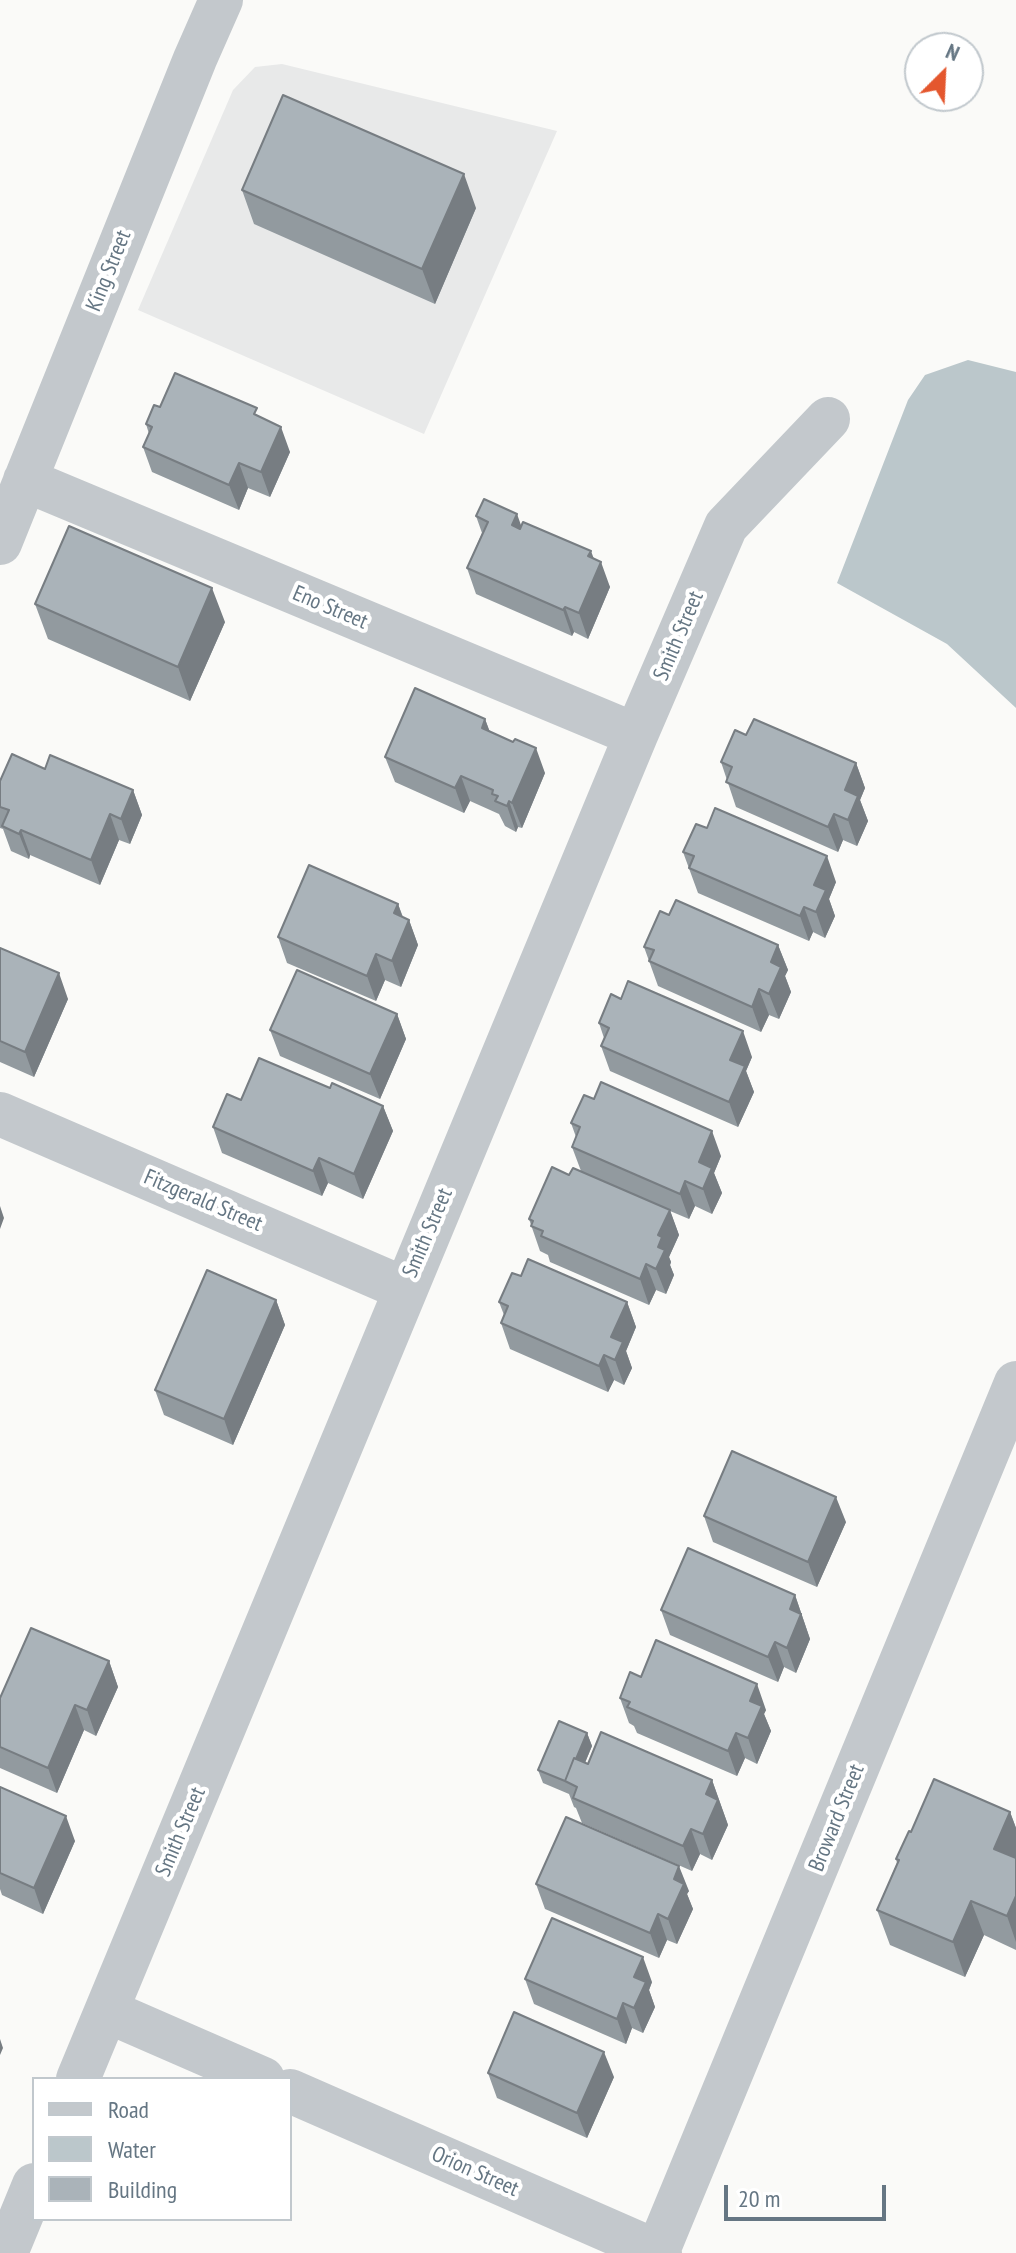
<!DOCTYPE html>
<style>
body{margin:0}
#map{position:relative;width:1016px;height:2253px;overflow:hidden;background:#fafaf8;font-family:"PT Sans Narrow",sans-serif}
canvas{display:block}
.legend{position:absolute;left:32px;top:2077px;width:260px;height:144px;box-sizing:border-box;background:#fff;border:2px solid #c1c8cd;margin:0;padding:10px 14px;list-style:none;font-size:24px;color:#657683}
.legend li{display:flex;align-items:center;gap:16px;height:40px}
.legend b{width:40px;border:2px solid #c1c8cd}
.north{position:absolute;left:904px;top:32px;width:80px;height:80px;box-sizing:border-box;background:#fff;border:2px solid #c1c8cd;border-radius:50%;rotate:24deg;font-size:22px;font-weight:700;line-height:32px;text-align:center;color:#657683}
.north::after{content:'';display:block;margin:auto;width:28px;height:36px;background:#e4572e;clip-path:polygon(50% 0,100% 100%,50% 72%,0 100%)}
.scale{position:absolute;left:724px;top:2185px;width:162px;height:36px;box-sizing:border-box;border:4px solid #657683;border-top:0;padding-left:10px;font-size:24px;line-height:28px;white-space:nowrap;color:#657683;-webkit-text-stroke:6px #fff;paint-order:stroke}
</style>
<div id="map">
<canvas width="1016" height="2253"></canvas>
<ul class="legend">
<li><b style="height:10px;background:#c3c8cc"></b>Road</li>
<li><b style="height:22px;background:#bbc7cb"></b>Water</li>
<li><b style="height:22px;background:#aab3b9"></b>Building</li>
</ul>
<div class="north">N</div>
<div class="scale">20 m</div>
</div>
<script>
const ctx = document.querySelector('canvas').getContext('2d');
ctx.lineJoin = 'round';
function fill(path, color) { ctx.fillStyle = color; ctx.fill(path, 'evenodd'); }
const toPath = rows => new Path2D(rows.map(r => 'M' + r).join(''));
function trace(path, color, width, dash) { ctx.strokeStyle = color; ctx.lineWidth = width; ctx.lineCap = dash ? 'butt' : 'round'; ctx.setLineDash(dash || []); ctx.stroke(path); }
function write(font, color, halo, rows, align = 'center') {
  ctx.font = font + ' "PT Sans Narrow",sans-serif'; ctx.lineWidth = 8; ctx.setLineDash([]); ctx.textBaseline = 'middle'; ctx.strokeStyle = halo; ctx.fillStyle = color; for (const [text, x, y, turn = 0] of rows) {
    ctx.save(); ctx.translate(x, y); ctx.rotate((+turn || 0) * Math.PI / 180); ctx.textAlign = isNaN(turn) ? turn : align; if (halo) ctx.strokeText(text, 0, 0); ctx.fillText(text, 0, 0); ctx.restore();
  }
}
fill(toPath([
 [282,64,557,131,424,434,138,310,233,90,255,67]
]), '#e8e9e9');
fill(toPath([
 [968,360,1016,372,1016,708,947,644,837,583,908,400,925,375]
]), '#bbc7cb');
trace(toPath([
 [25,480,636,735],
 [0,543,195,59,221,0],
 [0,1114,405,1289],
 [107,2011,263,2079],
 [78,2079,636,735,726,526,828,419],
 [290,2091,660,2253],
 [6,2253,34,2185],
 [657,2253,1016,1383]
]), '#c3c8cc', 44);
fill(toPath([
 [242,190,476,208,435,304,254,224],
 [160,407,260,417,290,452,270,497,248,488,239,510,152,472,143,447,149,434,146,424],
 [476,516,521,526,594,559,610,587,588,639,574,632,572,636,476,594,467,568,482,533],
 [35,604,225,622,190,701,48,639],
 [485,719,490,732,545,773,522,828,518,827,516,832,505,826,499,814,470,801,464,813,395,782,385,757],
 [746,735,856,763,865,788,860,800,868,821,857,846,843,840,838,852,736,807,721,762],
 [45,769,133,790,142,815,130,844,119,840,100,885,30,855,29,859,11,851,3,829,0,828,0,781],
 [683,852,836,882,829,899,835,916,825,938,813,932,809,941,698,893],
 [398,904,403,917,409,920,418,945,401,987,385,980,376,1001,287,963,278,937],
 [669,915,778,945,788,970,785,976,791,992,779,1019,769,1015,761,1032,658,986,644,947],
 [0,948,68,999,34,1077,0,1062],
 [397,1014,406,1039,380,1099,280,1056,270,1030],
 [599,1023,752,1057,746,1071,754,1092,738,1127,610,1071,601,1046,604,1038],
 [330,1088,383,1106,393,1131,363,1199,328,1183,322,1196,222,1153,213,1127,241,1100],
 [571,1123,721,1156,714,1173,722,1193,712,1214,695,1206,689,1219,670,1211,679,1235,669,1257,671,1262,670,1265,674,1275,666,1294,656,1290,649,1305,550,1262,548,1255,540,1251,529,1219,569,1175,581,1171,572,1147,576,1137],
 [521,1276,627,1302,636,1327,626,1351,632,1368,624,1385,614,1380,608,1392,510,1349,501,1323,504,1315,499,1302],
 [276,1300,285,1325,233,1445,164,1415,155,1390],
 [704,1516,846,1522,817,1587,713,1542],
 [795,1595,810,1639,796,1673,784,1667,778,1682,670,1635,661,1610],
 [109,1661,118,1687,96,1736,84,1730,57,1793,0,1768,0,1698],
 [641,1677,766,1710,764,1714,771,1731,757,1764,745,1758,737,1776,637,1733,634,1726,629,1723,620,1698],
 [587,1733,592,1746,585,1763,588,1764,712,1780,728,1825,712,1860,700,1854,692,1871,582,1823,576,1808,574,1807,569,1794,543,1783,538,1770],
 [0,1787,75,1841,43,1914,2,1895,0,1889],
 [1010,1812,1016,1828,1016,1950,984,1935,965,1977,890,1945,877,1910,897,1863,896,1859,911,1832],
 [536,1884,689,1891,687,1894,693,1909,677,1944,667,1940,659,1958,545,1909],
 [525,1979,652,1982,649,1990,655,2007,643,2033,632,2028,626,2044,534,2004],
 [488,2073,614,2077,587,2138,497,2098]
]), '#929a9f');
fill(toPath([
 [464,174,476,208,435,304,422,269],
 [281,427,290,452,270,497,261,472],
 [239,463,248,488,239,510,229,485],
 [517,514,526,539,512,525],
 [591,551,598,570,601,562,610,587,588,639,579,613,588,556],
 [212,588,225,622,190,701,178,667],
 [565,607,574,632,572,636,563,610],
 [485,719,494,744,482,728],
 [536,748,545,773,522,828,512,803],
 [856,763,865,788,860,800,868,821,857,846,848,820,845,790],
 [461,776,470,801,464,813,455,788],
 [133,790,142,815,130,844,121,819],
 [509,801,518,827,516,832,507,806],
 [110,814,119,840,100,885,91,860],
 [834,814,843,840,838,852,828,827],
 [21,830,30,855,29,859,19,834],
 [827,856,836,882,829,899,835,916,825,938,816,912,814,885],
 [398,904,406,927,409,920,418,945,401,987,392,961,394,913],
 [804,907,813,932,809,941,800,916],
 [778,945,788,970,785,976,791,992,779,1019,769,994,771,962],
 [376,954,385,980,376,1001,367,976],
 [59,973,68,999,34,1077,25,1052],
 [759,989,769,1015,761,1032,752,1007],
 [397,1014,406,1039,380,1099,370,1074],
 [743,1031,752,1057,746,1071,754,1092,738,1127,729,1102,730,1060],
 [383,1106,393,1131,363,1199,354,1174],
 [712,1131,721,1156,714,1173,722,1193,712,1214,703,1189,699,1162],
 [319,1158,328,1183,322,1196,313,1171],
 [685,1181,695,1206,689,1219,680,1194],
 [0,1206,4,1218,0,1229],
 [670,1210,679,1235,669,1257,671,1262,670,1265,674,1275,666,1294,656,1269,658,1235],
 [646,1264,656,1290,649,1305,640,1279],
 [276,1300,285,1325,233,1445,224,1419],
 [627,1302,636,1327,626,1351,632,1368,624,1385,615,1360,611,1337],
 [604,1355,614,1380,608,1392,599,1366],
 [836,1497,846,1522,817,1587,808,1562],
 [795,1595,810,1639,796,1673,787,1648,790,1609],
 [775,1642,784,1667,778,1682,768,1657],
 [109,1661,118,1687,96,1736,87,1710],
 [757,1684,766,1710,764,1714,771,1731,757,1764,748,1738,750,1701],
 [75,1705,84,1730,57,1793,48,1768],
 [587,1733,592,1746,575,1786,566,1781],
 [736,1733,745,1758,737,1776,728,1751],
 [712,1780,728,1825,712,1860,703,1834,706,1794],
 [1010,1812,1016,1828,1016,1861,994,1849],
 [66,1816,75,1841,43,1914,34,1888],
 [691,1829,700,1854,692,1871,683,1846],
 [679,1866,689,1891,687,1894,693,1909,677,1944,668,1919,674,1879],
 [1016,1896,1016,1942,1007,1916],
 [971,1901,984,1935,965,1977,953,1942],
 [658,1914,667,1940,659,1958,650,1933],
 [643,1957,652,1982,649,1990,655,2007,643,2033,634,2008,634,1977],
 [623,2003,632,2028,626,2044,617,2019],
 [0,2039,3,2048,0,2055],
 [604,2052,614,2077,587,2138,577,2113]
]), '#777d82');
const building = toPath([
 [283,95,464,174,422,269,242,190,283,95],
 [175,373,257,408,254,414,281,427,261,472,239,463,229,485,143,447,152,427,146,424,154,405,160,407,175,373],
 [484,499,517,514,512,525,520,529,523,522,591,551,588,556,601,562,579,613,565,607,563,610,467,568,488,522,476,516,484,499],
 [69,526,212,588,178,667,35,604,69,526],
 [415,688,485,719,482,728,513,742,515,739,536,748,512,803,509,801,507,806,495,801,498,796,492,794,493,790,461,776,455,788,385,757,415,688],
 [754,719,856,763,845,790,858,796,848,820,834,814,828,827,726,782,732,767,721,762,735,730,746,735,754,719],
 [12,754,45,769,50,755,133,790,121,819,110,814,91,860,21,830,19,834,2,826,9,810,0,807,0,781,12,754],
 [715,808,827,856,814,885,826,890,816,912,804,907,800,916,689,868,694,856,683,852,696,824,707,828,715,808],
 [309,865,398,904,394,913,409,920,392,961,376,954,367,976,278,937,309,865],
 [676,900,778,945,771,962,781,967,769,994,759,989,752,1007,649,961,654,950,644,947,660,911,669,915,676,900],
 [0,948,59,973,25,1052,0,1041,0,948],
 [297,970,397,1014,370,1074,270,1030,297,970],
 [628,981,743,1031,730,1060,745,1066,729,1102,601,1046,609,1028,599,1023,611,994,621,999,628,981],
 [259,1058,330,1088,332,1083,383,1106,354,1174,319,1158,313,1171,213,1127,227,1094,241,1100,259,1058],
 [601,1082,712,1131,699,1162,712,1168,703,1189,685,1181,680,1194,572,1147,580,1127,571,1123,584,1095,594,1099,601,1082],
 [552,1167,569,1175,573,1168,670,1210,658,1235,662,1237,658,1247,665,1250,656,1269,646,1264,640,1279,541,1236,543,1231,531,1226,533,1221,529,1219,552,1167],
 [528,1259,627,1302,611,1337,623,1342,615,1360,604,1355,599,1366,501,1323,508,1306,499,1302,512,1273,521,1276,528,1259],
 [207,1270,276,1300,224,1419,155,1390,207,1270],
 [732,1451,836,1497,808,1562,704,1516,732,1451],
 [688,1548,795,1595,790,1609,801,1614,787,1648,775,1642,768,1657,661,1610,688,1548],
 [31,1628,109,1661,87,1710,75,1705,48,1768,0,1747,0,1698,31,1628],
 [656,1640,757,1684,750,1701,762,1706,748,1738,736,1733,728,1751,627,1707,630,1702,620,1698,630,1672,641,1677,656,1640],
 [559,1721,587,1733,576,1759,574,1758,565,1781,538,1770,559,1721],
 [601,1732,712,1780,706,1794,718,1800,703,1834,691,1829,683,1846,573,1798,577,1787,565,1781,574,1758,588,1764,601,1732],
 [934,1779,1010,1812,994,1849,1016,1858,1016,1896,1007,1916,971,1901,953,1942,877,1910,899,1860,896,1859,909,1831,911,1832,934,1779],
 [0,1787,66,1816,34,1888,0,1873,0,1787],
 [566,1817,679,1866,674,1879,684,1884,668,1919,658,1914,650,1933,536,1884,566,1817],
 [552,1918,643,1957,634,1977,646,1982,634,2008,623,2003,617,2019,525,1979,552,1918],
 [514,2012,604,2052,577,2113,488,2073,514,2012]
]);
fill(building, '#aab3b9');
trace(building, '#777d82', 2);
write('22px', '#657683', '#fff', [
 ["King Street",109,271,-68],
 ["Eno Street",330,608,23],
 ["Smith Street",679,636,-67],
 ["Fitzgerald Street",203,1201,23],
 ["Smith Street",428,1233,-67],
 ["Broward Street",837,1818,-68],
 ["Smith Street",181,1832,-67],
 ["Orion Street",475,2172,24]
]);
</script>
